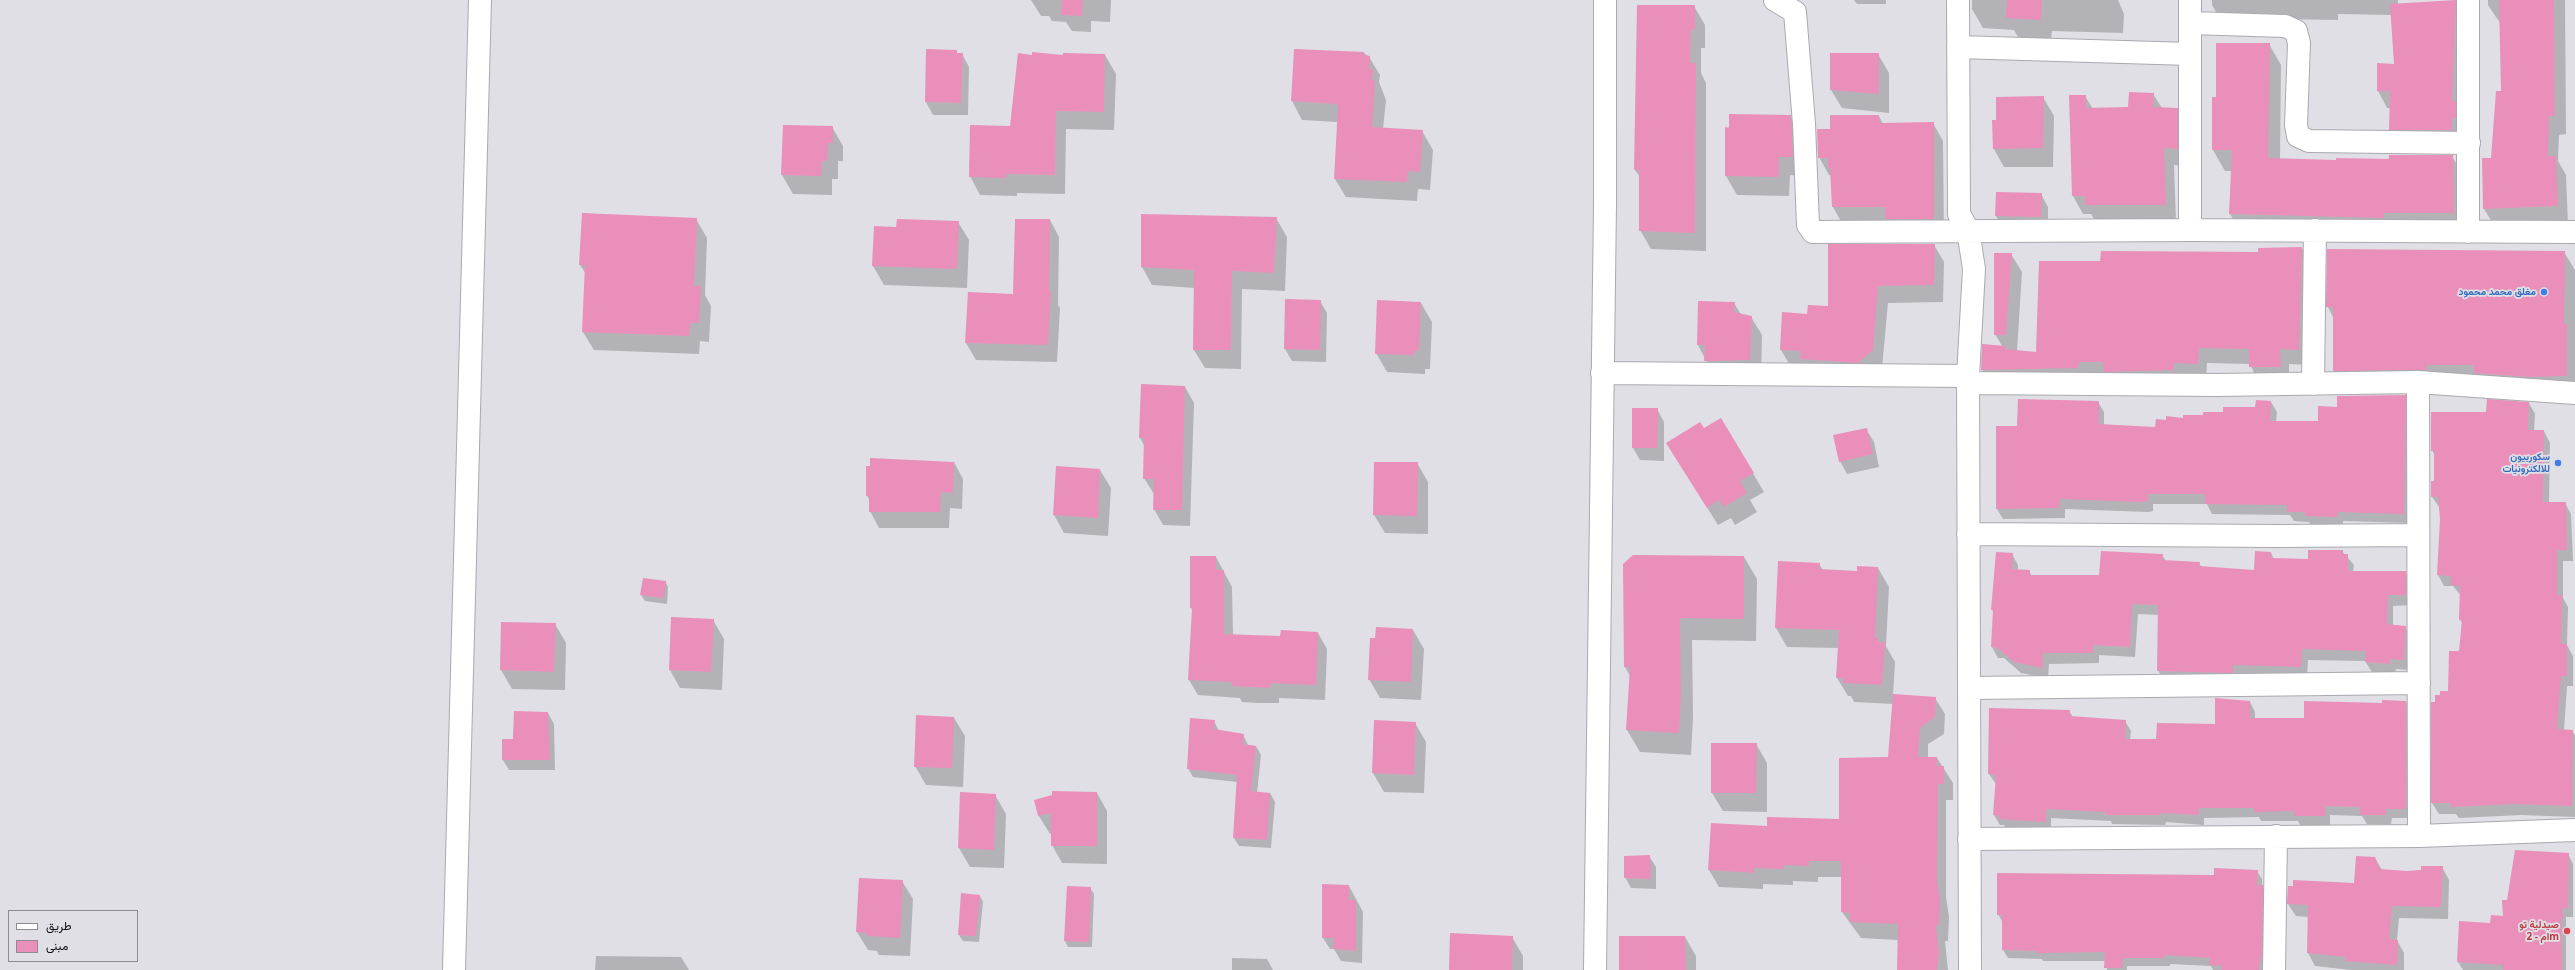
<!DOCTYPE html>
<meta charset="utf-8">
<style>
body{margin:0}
#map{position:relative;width:2575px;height:970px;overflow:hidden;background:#dfdfe5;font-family:"Noto Sans",Vazirmatn,sans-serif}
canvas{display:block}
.legend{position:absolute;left:8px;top:910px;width:130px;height:52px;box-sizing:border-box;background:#dfdfe5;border:1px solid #8c8c90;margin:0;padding:5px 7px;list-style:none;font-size:12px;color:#0f0f11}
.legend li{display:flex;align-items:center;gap:8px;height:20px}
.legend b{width:20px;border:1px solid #8c8c90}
</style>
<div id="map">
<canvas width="2575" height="970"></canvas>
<ul class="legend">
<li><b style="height:5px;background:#fff"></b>طريق</li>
<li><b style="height:11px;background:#ea8fb9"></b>مبنى</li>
</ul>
</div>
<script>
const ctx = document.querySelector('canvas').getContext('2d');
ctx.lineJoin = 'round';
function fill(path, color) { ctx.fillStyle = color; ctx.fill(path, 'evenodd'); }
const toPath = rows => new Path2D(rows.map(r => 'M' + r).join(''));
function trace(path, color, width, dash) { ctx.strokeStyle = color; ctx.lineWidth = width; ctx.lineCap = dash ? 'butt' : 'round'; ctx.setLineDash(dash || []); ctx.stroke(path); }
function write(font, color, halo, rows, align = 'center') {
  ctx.font = font + ' "Noto Sans",Vazirmatn,sans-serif'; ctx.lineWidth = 3.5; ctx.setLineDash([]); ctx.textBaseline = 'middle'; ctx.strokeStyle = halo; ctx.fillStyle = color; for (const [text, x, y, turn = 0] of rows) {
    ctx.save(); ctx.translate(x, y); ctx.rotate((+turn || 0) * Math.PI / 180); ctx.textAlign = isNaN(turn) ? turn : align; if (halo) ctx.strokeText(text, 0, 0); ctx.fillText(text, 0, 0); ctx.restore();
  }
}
fill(toPath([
 [1031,0,1111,0,1110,22,1091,21,1091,32,1072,31,1066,22,1052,21,1049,16,1041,16],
 [1854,0,1886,0,1886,4,1857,4],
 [1972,0,2118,0,2124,14,2123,33,2052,31,2051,39,2018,37,2014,30,1983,28,1972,9],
 [2212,0,2398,0,2398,4,2455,1,2465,18,2462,135,2400,146,2390,129,2390,108,2387,108,2378,91,2395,64,2391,15,2338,14,2338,20,2277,19,2223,24,2212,5],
 [2488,0,2565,0,2566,134,2559,135,2558,161,2566,175,2568,225,2495,227,2484,209,2502,92,2500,23,2488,5],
 [1694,6,1705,25,1705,48,1701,48,1701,73,1706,83,1706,251,1651,249,1640,230,1640,177,1635,170],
 [2269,44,2281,65,2280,159,2337,161,2452,156,2464,177,2465,233,2242,234,2230,214,2232,171,2225,171,2213,150,2217,98],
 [927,50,956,51,958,54,962,54,969,67,968,115,933,115,926,102],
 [1364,53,1369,57,1380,75,1379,82,1386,100,1383,129,1422,131,1433,150,1430,190,1418,189,1417,201,1346,197,1335,179,1338,122,1302,120,1292,101],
 [1878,54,1889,73,1889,113,1842,108,1831,90],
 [1105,55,1116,74,1114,130,1066,129,1065,194,1017,193,1017,196,980,195,970,176,1011,127,1033,56],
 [2153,94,2162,108,2177,109,2187,127,2187,166,2174,165,2176,222,2096,222,2091,214,2083,214,2073,196,2070,96,2085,96,2093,109,2129,108],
 [2043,97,2054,116,2053,167,2004,167,1994,149,1998,121],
 [1790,116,1801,134,1803,176,1790,175,1789,196,1737,195,1726,176,1726,128],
 [1879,116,1883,124,1933,123,1943,141,1944,237,1843,225,1833,207,1832,176,1829,175,1819,157,1831,130],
 [832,127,843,146,843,161,838,161,838,179,832,179,832,195,793,194,782,175],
 [2041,194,2048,207,2048,229,2003,228,1996,216],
 [1276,218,1287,237,1285,291,1242,289,1241,369,1205,368,1194,350,1195,288,1152,285,1142,267],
 [696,219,707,238,705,295,711,306,709,342,700,341,699,354,594,350,583,332,586,274,580,265],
 [1050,220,1059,237,1058,305,1060,308,1057,362,976,360,966,343,1014,295],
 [958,222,969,240,967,288,884,285,873,266,875,227,897,228],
 [1934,245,1944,262,1943,302,1888,303,1882,368,1791,367,1781,350,1808,315,1829,308],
 [2302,248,2311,263,2308,365,2289,364,2289,383,2259,383,2250,364,2207,363,2206,380,1991,386,1982,370,2002,346,1995,334,2011,254,2022,272,2017,351,2037,353,2101,262,2259,253],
 [2564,252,2575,270,2575,394,2344,389,2334,371,2334,319,2328,307],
 [1320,301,1327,313,1326,362,1292,361,1285,349],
 [1421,303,1432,322,1430,369,1425,369,1425,374,1387,372,1376,353],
 [1734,303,1740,313,1745,317,1751,317,1762,335,1761,379,1716,380,1698,345],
 [1185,387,1194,403,1190,526,1163,525,1154,509,1154,494,1144,478,1145,447,1140,438],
 [2405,396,2411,406,2409,523,2343,521,2343,527,2312,526,2309,522,2294,521,2290,515,2212,514,2207,504,2153,504,2153,511,2148,512,2065,509,2065,518,2003,519,1997,509,2018,426,2098,402,2104,412,2104,425,2156,428,2167,421,2256,408,2271,402,2277,412,2276,422,2319,422,2339,408],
 [2529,403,2535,414,2534,431,2544,431,2550,443,2549,503,2565,503,2571,514,2573,561,2563,561,2563,598,2568,607,2567,645,2573,656,2573,686,2567,686,2564,730,2572,731,2575,735,2575,817,2521,815,2459,818,2456,814,2439,814,2432,803,2437,703,2441,696,2449,691,2460,652,2463,624,2460,620,2461,596,2453,586,2444,586,2438,575,2441,519,2440,508,2432,497,2432,482,2435,482,2435,456,2432,450,2487,413],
 [1657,409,1664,422,1664,461,1640,460,1633,448],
 [1721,419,1764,492,1750,500,1757,512,1735,525,1731,518,1718,525,1678,461,1703,430],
 [1866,429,1874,442,1879,467,1847,474,1840,461],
 [954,462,963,479,962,509,950,508,949,528,879,528,870,511,870,501,867,496],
 [1417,463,1428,482,1428,534,1385,533,1374,515],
 [1100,470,1111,488,1108,536,1064,533,1054,515],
 [2342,551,2354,565,2353,572,2405,572,2411,582,2411,605,2393,606,2393,626,2405,627,2412,638,2410,670,2396,669,2395,674,2372,672,2365,661,2308,660,2307,678,2164,681,2158,670,2159,615,2138,614,2135,657,2099,655,2099,663,2049,664,2048,678,2021,673,2004,658,1998,658,1992,647,1994,613,1992,610,2012,554,2018,565,2018,570,2029,571,2032,576,2100,576,2162,555,2166,561,2199,563,2202,568,2255,571,2271,553,2274,559,2309,560],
 [1216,557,1232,587,1233,635,1281,637,1318,633,1327,649,1325,700,1279,698,1279,703,1258,703,1242,702,1240,698,1198,695,1189,680,1193,611,1191,608],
 [1744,557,1757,579,1756,641,1692,640,1693,717,1691,755,1640,752,1627,730,1630,676,1625,667],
 [1819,564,1823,570,1858,572,1878,568,1889,587,1886,646,1895,662,1893,695,1935,698,1945,714,1944,734,1928,744,1928,758,1937,758,1953,783,1953,800,1946,800,1946,897,1949,917,1948,941,1945,941,1948,970,1898,970,1898,940,1861,938,1842,912,1842,877,1818,877,1818,882,1793,881,1793,885,1763,884,1763,889,1719,887,1709,870,1712,824,1768,827,1840,820,1889,758,1893,704,1854,702,1851,696,1848,696,1837,678,1839,648,1787,647,1776,628],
 [665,581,668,587,667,604,645,601,641,595],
 [713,620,724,639,722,690,680,688,670,670],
 [555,624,566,643,565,690,512,689,501,670],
 [1413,630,1424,649,1421,700,1380,698,1369,679],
 [2250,702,2255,712,2255,719,2305,719,2406,702,2411,712,2411,818,2392,818,2391,824,2367,824,2362,816,2330,815,2330,826,2300,825,2298,821,2261,821,2259,817,2204,818,2204,825,2166,822,2165,825,2112,824,2111,821,2051,818,2051,831,2006,828,2004,825,2000,825,1994,815,1996,784,1989,774,1990,709,2069,711,2073,717,2125,721,2131,731,2130,740,2157,740,2216,725],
 [548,713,554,724,555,770,509,770,503,760,514,740],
 [954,718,965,736,963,787,926,785,915,766],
 [1214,721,1219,731,1243,735,1248,745,1256,746,1261,755,1257,793,1270,793,1275,802,1271,848,1239,846,1234,838,1237,782,1193,777,1188,768],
 [1375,722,1415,723,1426,742,1424,793,1384,792,1373,773],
 [1756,744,1767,763,1767,812,1723,811,1712,793],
 [1097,793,1107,811,1107,864,1062,863,1052,845,1052,833,1050,834,1039,816,1035,801],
 [995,795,1006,814,1004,868,970,867,959,848],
 [2568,854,2573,864,2573,917,2566,917,2566,970,2463,970,2458,962,2491,924,2504,917,2508,901],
 [1649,856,1656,867,1656,889,1631,888,1625,877],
 [2375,858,2382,870,2407,872,2442,867,2449,880,2448,919,2399,918,2397,940,2404,953,2404,970,2351,970,2315,966,2308,953,2309,917,2296,916,2288,904,2355,884],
 [2257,871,2262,879,2262,886,2267,895,2265,970,2213,970,2211,966,2170,964,2170,966,2127,966,2127,970,2107,970,2106,961,2043,961,2042,959,2008,958,2003,950,2003,923,1998,914],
 [902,881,913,899,910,956,879,955,877,951,868,950,857,932],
 [1349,886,1363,912,1362,963,1341,961,1334,949,1330,949,1323,938],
 [1090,888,1094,894,1092,947,1068,947,1065,941],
 [980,896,983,902,979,942,963,941,959,935],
 [1512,937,1523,956,1523,970,1450,970],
 [1685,937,1696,956,1696,970,1620,970],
 [596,956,681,957,689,970,595,970],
 [1232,958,1267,959,1273,970,1232,970]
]), '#0003');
fill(toPath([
 [1062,0,1083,0,1082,16,1061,15],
 [2007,0,2042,0,2041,20,2006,18],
 [2456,0,2452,101,2456,101,2456,118,2452,118,2452,130,2389,130,2390,91,2377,91,2377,63,2394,64,2390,4],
 [2499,0,2554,0,2555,116,2549,116,2548,156,2556,156,2558,206,2483,209,2482,158,2491,158,2496,91,2501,91],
 [1637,5,1695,5,1695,30,1691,29,1690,63,1696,63,1695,233,1639,231,1639,170,1634,170],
 [2216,43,2270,43,2268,158,2336,160,2336,158,2389,159,2389,155,2453,155,2454,213,2384,213,2384,218,2229,214,2232,150,2212,150,2212,97,2216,97],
 [926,49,957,50,957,53,963,53,961,103,925,102],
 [1294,49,1364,52,1364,55,1370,56,1369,69,1373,69,1372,80,1375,80,1372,127,1423,130,1420,172,1408,171,1407,182,1334,179,1338,106,1336,104,1291,101],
 [1032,52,1063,55,1063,53,1105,54,1104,112,1056,111,1055,175,1007,174,1006,178,969,177,970,125,1010,126,1018,53,1032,55],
 [1830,53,1879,53,1879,94,1830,90],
 [2129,92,2154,93,2153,107,2178,108,2178,149,2164,148,2166,205,2085,205,2085,196,2072,196,2069,95,2086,95,2086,108,2128,107],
 [2044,96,2043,148,1993,149,1992,120,1996,120,1996,97],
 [1729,114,1791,115,1793,157,1779,157,1779,177,1725,176,1725,127,1729,128],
 [1830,115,1879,115,1879,123,1934,122,1934,219,1885,219,1885,207,1832,207,1830,168,1828,168,1828,158,1818,158,1817,129,1830,129],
 [783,125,833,126,833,143,828,143,827,161,822,161,821,176,781,175],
 [1996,192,2042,193,2041,217,1995,216],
 [582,213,697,218,694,286,701,286,699,323,690,323,689,336,582,332,585,265,579,265],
 [1141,214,1277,217,1274,273,1232,271,1231,350,1193,350,1194,270,1141,267],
 [897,219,959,221,957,269,872,266,874,226,896,227],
 [1015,219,1050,219,1049,291,1051,291,1048,345,965,343,968,292,1013,294],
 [1828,244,1935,244,1934,285,1878,286,1873,350,1858,363,1800,359,1801,351,1780,350,1782,312,1807,314,1808,305,1828,306],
 [2302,247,2299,350,2280,349,2281,367,2249,367,2249,349,2199,348,2198,364,2174,363,2174,370,2104,372,2103,362,2079,362,2078,368,1981,370,1982,344,2005,346,2005,349,2036,352,2039,261,2100,261,2101,251,2258,252,2258,248],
 [2327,249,2565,251,2564,324,2567,324,2567,376,2531,377,2474,373,2474,365,2427,365,2427,370,2333,371,2333,307,2326,307],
 [1994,253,2012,253,2006,335,1994,335],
 [1285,299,1321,300,1320,350,1284,349],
 [1377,300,1421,302,1419,351,1415,350,1414,355,1375,354],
 [1698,301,1735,302,1734,312,1752,316,1750,360,1704,361,1705,345,1697,345],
 [1141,384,1185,386,1182,510,1153,510,1154,479,1143,479,1144,438,1139,438],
 [2406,395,2404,514,2338,512,2337,517,2305,516,2305,512,2287,512,2287,505,2205,504,2205,494,2148,494,2148,501,2141,502,2060,499,2059,508,1996,509,1996,426,2017,426,2018,399,2099,401,2099,424,2155,427,2156,419,2166,420,2166,416,2183,418,2183,415,2203,415,2203,412,2223,412,2223,407,2255,407,2256,400,2271,401,2270,421,2318,421,2318,406,2337,407,2337,396],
 [2487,399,2529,402,2528,430,2544,430,2543,502,2566,502,2567,550,2557,550,2557,595,2562,595,2561,644,2567,644,2567,676,2561,676,2557,729,2573,730,2572,806,2514,804,2451,807,2451,803,2431,803,2431,702,2435,702,2435,695,2440,695,2440,691,2448,691,2449,651,2459,651,2462,620,2459,620,2460,586,2451,585,2451,576,2437,575,2440,519,2438,497,2431,497,2431,481,2434,481,2434,451,2431,451,2431,412,2486,412],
 [1632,408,1658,408,1657,448,1632,448],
 [1721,418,1754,473,1740,481,1747,493,1724,507,1719,500,1707,508,1666,443,1700,422,1704,428],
 [1867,428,1873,454,1839,462,1833,435],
 [870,458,954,462,953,493,941,492,940,512,869,512,869,496,866,496,866,466,870,466],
 [1374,462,1418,462,1417,516,1373,515],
 [1056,466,1100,469,1098,518,1053,515],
 [2308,550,2343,550,2343,554,2348,554,2348,571,2406,571,2406,595,2388,595,2387,624,2406,626,2404,660,2390,659,2390,664,2365,662,2366,651,2302,649,2301,667,2233,665,2233,673,2157,671,2158,605,2132,604,2130,647,2093,645,2093,653,2043,653,2043,668,2014,662,1998,648,1991,647,1993,610,1991,610,1996,552,2013,553,2012,569,2030,570,2030,575,2099,575,2101,551,2163,554,2162,560,2200,562,2199,566,2254,570,2255,551,2271,552,2271,558,2308,559],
 [1633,555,1744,556,1744,619,1680,618,1681,695,1679,733,1626,730,1630,667,1624,667,1623,564],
 [1190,556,1216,556,1216,570,1224,570,1224,634,1280,636,1281,630,1318,632,1316,685,1271,683,1270,688,1248,687,1232,686,1232,682,1188,680,1192,608,1190,608],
 [1778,561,1820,563,1819,569,1857,571,1857,566,1878,567,1875,638,1878,638,1878,642,1885,642,1882,685,1843,683,1843,678,1836,678,1839,630,1775,628],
 [643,578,666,581,664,598,640,595],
 [671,617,714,619,711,672,669,670],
 [501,622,556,623,554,672,500,670],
 [1376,627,1413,629,1411,682,1368,680,1370,638,1375,638],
 [1893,694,1936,697,1935,717,1920,728,1918,757,1937,757,1937,766,1944,766,1944,784,1938,784,1937,880,1940,900,1939,925,1936,925,1939,953,1937,970,1897,970,1898,924,1850,922,1850,913,1841,912,1841,861,1809,861,1809,866,1784,865,1784,869,1754,868,1754,873,1708,870,1711,823,1767,826,1767,817,1839,819,1839,758,1888,757],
 [2215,698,2250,701,2250,718,2304,718,2304,701,2382,703,2382,700,2406,701,2406,809,2386,809,2386,815,2360,815,2360,807,2325,806,2325,816,2294,816,2294,811,2254,812,2254,808,2199,808,2198,815,2161,813,2160,815,2106,815,2106,812,2046,809,2046,822,1999,819,2000,816,1993,815,1996,775,1988,774,1989,708,2070,710,2070,716,2126,720,2125,739,2156,739,2157,723,2215,724],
 [514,711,548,712,550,760,502,760,502,739,513,739],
 [916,715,954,717,952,768,914,767],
 [1190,718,1215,720,1214,729,1244,734,1243,744,1256,746,1251,791,1270,793,1267,840,1233,838,1237,775,1187,769],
 [1374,720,1416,722,1414,775,1372,773],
 [1711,743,1757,743,1756,793,1711,793],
 [1052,791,1097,792,1097,846,1051,846,1051,813,1038,816,1034,800,1052,795],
 [960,792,996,794,994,850,958,848],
 [2515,850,2569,853,2568,909,2562,908,2563,919,2561,919,2562,970,2503,970,2503,965,2457,962,2459,921,2490,923,2491,915,2503,916,2502,900,2507,900],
 [1650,855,1651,879,1624,878,1624,856],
 [2356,856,2375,857,2380,869,2407,871,2421,870,2421,866,2443,866,2441,907,2392,906,2389,939,2398,940,2397,965,2345,961,2346,957,2307,953,2308,905,2287,904,2288,886,2293,886,2293,880,2354,883],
 [2214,868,2258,870,2257,885,2263,885,2262,953,2259,970,2221,970,2222,966,2209,965,2210,958,2165,955,2165,958,2123,958,2122,968,2104,968,2105,952,2037,953,2037,951,2002,950,2002,915,1997,915,1997,873,2214,875],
 [859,878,903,880,900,938,867,936,867,933,856,932],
 [1322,884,1349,885,1349,900,1356,900,1356,951,1333,949,1334,938,1322,938],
 [1067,886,1091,887,1089,942,1064,941],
 [961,893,980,895,976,936,958,935],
 [1450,933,1513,936,1512,970,1449,970],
 [1619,936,1685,936,1686,970,1619,970]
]), '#ea8fb9');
const street = toPath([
 [1775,0,1795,12,1804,124,1808,225,1813,232,2190,230,2575,232],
 [1958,0,1959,214,1968,230,1974,269,1968,376,1970,970],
 [2190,0,2190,230],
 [2190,23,2285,26,2296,31,2299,43,2296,125,2298,136,2309,141,2469,143],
 [1958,47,2190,54],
 [2468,232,2468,0],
 [1602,373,1968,376],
 [2418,382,2419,836],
 [1968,383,2217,385,2418,382,2575,393],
 [2313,384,2315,230],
 [1968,534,2277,536,2418,535],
 [1969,688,2419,683],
 [1969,839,2419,836,2575,830],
 [454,970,480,0],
 [1595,970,1605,204,1605,0],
 [2274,970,2276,836]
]);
trace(street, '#a9a9af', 24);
trace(street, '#fff', 22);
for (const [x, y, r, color] of [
 [2544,292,4,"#3f7fe0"],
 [2558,463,4,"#3f7fe0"],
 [2567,931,4,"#e0444e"]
]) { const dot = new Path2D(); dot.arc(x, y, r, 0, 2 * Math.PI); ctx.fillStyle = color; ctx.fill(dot); trace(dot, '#dfdfe5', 1.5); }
write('bold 10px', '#366cbe', '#dfdfe5', [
 ["مغلق محمد محمود",2536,292],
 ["سكوربيون",2550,457],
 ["للالكترونيات",2550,469]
], 'right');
write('bold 10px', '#be3a42', '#dfdfe5', [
 ["صيدلية تو",2559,925],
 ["ام - 2m",2559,937]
], 'right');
</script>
